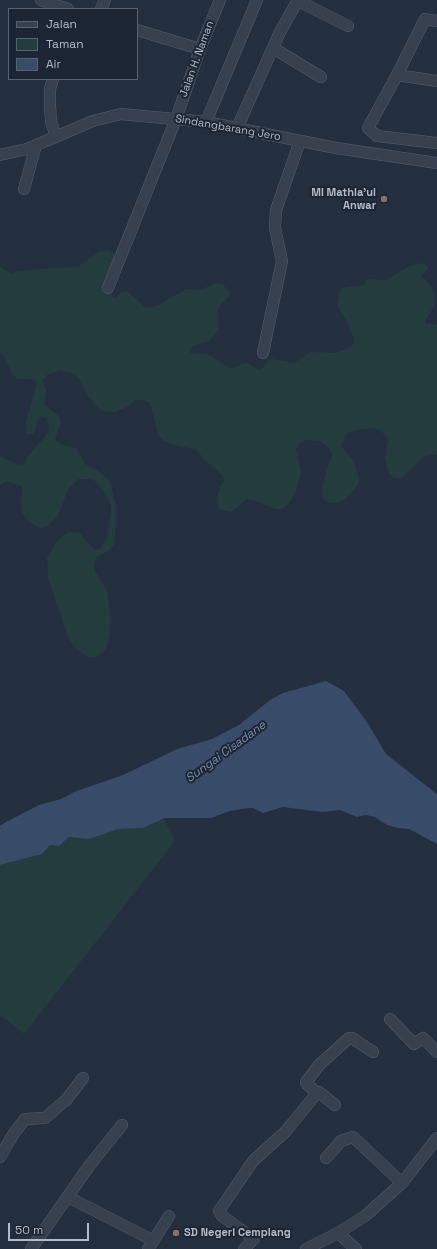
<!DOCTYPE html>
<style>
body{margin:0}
#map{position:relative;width:437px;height:1249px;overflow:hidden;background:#232e3e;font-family:"Space Grotesk",sans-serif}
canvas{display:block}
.legend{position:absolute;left:8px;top:8px;width:130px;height:72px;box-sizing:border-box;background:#1c2533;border:1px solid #58616f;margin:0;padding:5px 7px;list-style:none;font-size:12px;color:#b3bbc9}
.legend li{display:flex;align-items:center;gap:8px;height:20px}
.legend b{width:20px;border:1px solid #58616f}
.scale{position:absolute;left:8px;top:1223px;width:81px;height:18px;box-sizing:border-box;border:2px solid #b3bbc9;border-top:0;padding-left:5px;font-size:12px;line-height:14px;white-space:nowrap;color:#b3bbc9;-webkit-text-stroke:3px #1c2533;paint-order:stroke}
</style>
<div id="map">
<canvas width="437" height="1249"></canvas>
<ul class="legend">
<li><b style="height:5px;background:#37404e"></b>Jalan</li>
<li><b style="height:11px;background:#253c3f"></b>Taman</li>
<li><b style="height:11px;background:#384b68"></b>Air</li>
</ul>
<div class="scale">50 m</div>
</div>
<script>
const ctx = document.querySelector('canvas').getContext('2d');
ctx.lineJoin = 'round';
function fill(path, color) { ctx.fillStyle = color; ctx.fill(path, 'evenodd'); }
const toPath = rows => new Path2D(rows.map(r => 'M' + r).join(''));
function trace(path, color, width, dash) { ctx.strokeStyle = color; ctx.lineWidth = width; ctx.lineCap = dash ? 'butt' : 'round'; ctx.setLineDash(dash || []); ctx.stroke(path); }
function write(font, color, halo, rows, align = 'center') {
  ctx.font = font + ' "Space Grotesk",sans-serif'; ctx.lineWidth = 4; ctx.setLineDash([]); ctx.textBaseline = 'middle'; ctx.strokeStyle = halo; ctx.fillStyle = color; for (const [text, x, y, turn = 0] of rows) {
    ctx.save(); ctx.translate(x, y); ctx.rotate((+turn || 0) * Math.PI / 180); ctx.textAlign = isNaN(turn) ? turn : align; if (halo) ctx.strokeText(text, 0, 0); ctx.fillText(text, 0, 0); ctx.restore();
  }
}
fill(toPath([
 [109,250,115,254,109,283,112,297,116,298,120,293,127,291,146,308,157,306,186,289,200,290,216,283,222,284,229,291,230,295,220,305,217,312,219,329,210,340,192,347,190,353,208,354,232,369,246,362,260,371,268,361,272,359,294,363,310,352,336,353,349,348,353,345,354,339,346,319,337,306,339,294,342,288,364,285,365,281,369,279,386,280,407,267,422,263,429,267,422,276,433,288,436,297,435,305,425,321,426,324,427,323,437,325,437,455,429,454,423,457,402,478,394,478,389,473,385,459,388,440,385,435,380,430,374,428,353,431,346,434,341,446,353,460,359,478,358,485,344,500,337,503,330,503,324,499,321,494,327,468,332,455,330,449,320,441,306,440,300,443,296,448,301,473,295,493,288,504,282,509,275,509,254,500,247,499,231,512,224,511,218,507,217,500,220,487,224,482,223,476,203,458,196,449,176,446,163,440,158,435,152,408,148,402,141,400,134,401,129,406,116,412,101,411,88,396,79,378,74,374,60,370,47,375,43,380,46,392,44,405,59,416,61,421,55,440,60,444,76,448,85,464,97,470,110,481,116,506,116,525,114,545,110,550,97,557,94,563,94,569,107,591,111,618,110,632,107,647,102,653,96,657,89,658,77,650,69,639,48,578,47,558,58,540,68,532,80,533,87,543,96,550,101,548,107,538,111,512,111,505,103,490,93,479,78,479,68,489,58,516,47,526,41,529,29,522,22,512,21,505,22,486,7,481,0,485,0,456,19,465,25,463,27,457,48,433,49,427,47,419,41,416,37,422,36,428,33,434,26,434,26,421,37,383,32,379,18,379,13,375,3,355,0,353,0,266,6,271,12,273,18,271,79,266,100,251],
 [164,819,175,841,24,1034,0,1015,0,865,42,854,50,845,59,846,69,837,90,839,118,829,143,828]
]), '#253c3f');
fill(toPath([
 [326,681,344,691,367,722,386,754,437,794,437,844,409,829,398,828,387,825,375,817,366,815,357,817,340,810,322,812,283,807,263,813,253,808,248,808,230,811,211,818,165,818,143,828,118,829,90,839,69,837,59,846,50,845,42,854,0,865,0,826,4,823,39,805,61,799,74,792,123,775,177,749,212,739,239,725,270,700,283,693]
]), '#384b68');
const minor = toPath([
 [41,0,68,9],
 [298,1,348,26],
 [101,9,105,0],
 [437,21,425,19,397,75,368,128,377,136,437,143],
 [137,30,200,49],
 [273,48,321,77],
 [397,75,437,81],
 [53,79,50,89,50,106,51,121,56,137],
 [206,122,257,0],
 [237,128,280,32,298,0],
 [0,155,27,149,93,121,121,114,206,122,336,148,437,163],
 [24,189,36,145],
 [108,288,176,119,200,49,220,0],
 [263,353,282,261,275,228,276,210,300,141],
 [390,1019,414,1044,423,1038,437,1052],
 [317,1093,307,1084,306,1082,319,1065,349,1038,352,1038,373,1052],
 [0,1157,14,1133,25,1119,45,1118,66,1100,83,1078],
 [326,1158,341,1141,353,1137,402,1183],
 [68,1197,152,1240],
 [338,1233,356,1249],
 [31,1249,89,1166,122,1125],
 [148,1249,169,1216],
 [244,1249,254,1239,222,1216,219,1211,253,1161,285,1132,317,1093,319,1092,335,1105],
 [306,1249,338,1233,365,1216,402,1183,437,1138]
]);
trace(minor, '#555e6c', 12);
trace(minor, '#37404e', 11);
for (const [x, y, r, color] of [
 [384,199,4,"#8d6e63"],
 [176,1233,4,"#8d6e63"]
]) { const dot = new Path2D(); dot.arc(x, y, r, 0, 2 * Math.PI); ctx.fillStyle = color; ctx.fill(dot); trace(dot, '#1c2533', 1.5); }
write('11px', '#b3bbc9', '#1c2533', [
 ["Jalan H. Naman",197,59,-70],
 ["Sindangbarang Jero",228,128,10]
]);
write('bold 11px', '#b3bbc9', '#1c2533', [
 ["MI Mathla'ul",376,193],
 ["Anwar",376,206],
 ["SD Negeri Cemplang",184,1233,"left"]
], 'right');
write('italic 12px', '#7b90b2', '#1c2533', [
 ["Sungai Cisadane",226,752,-36]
]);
</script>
